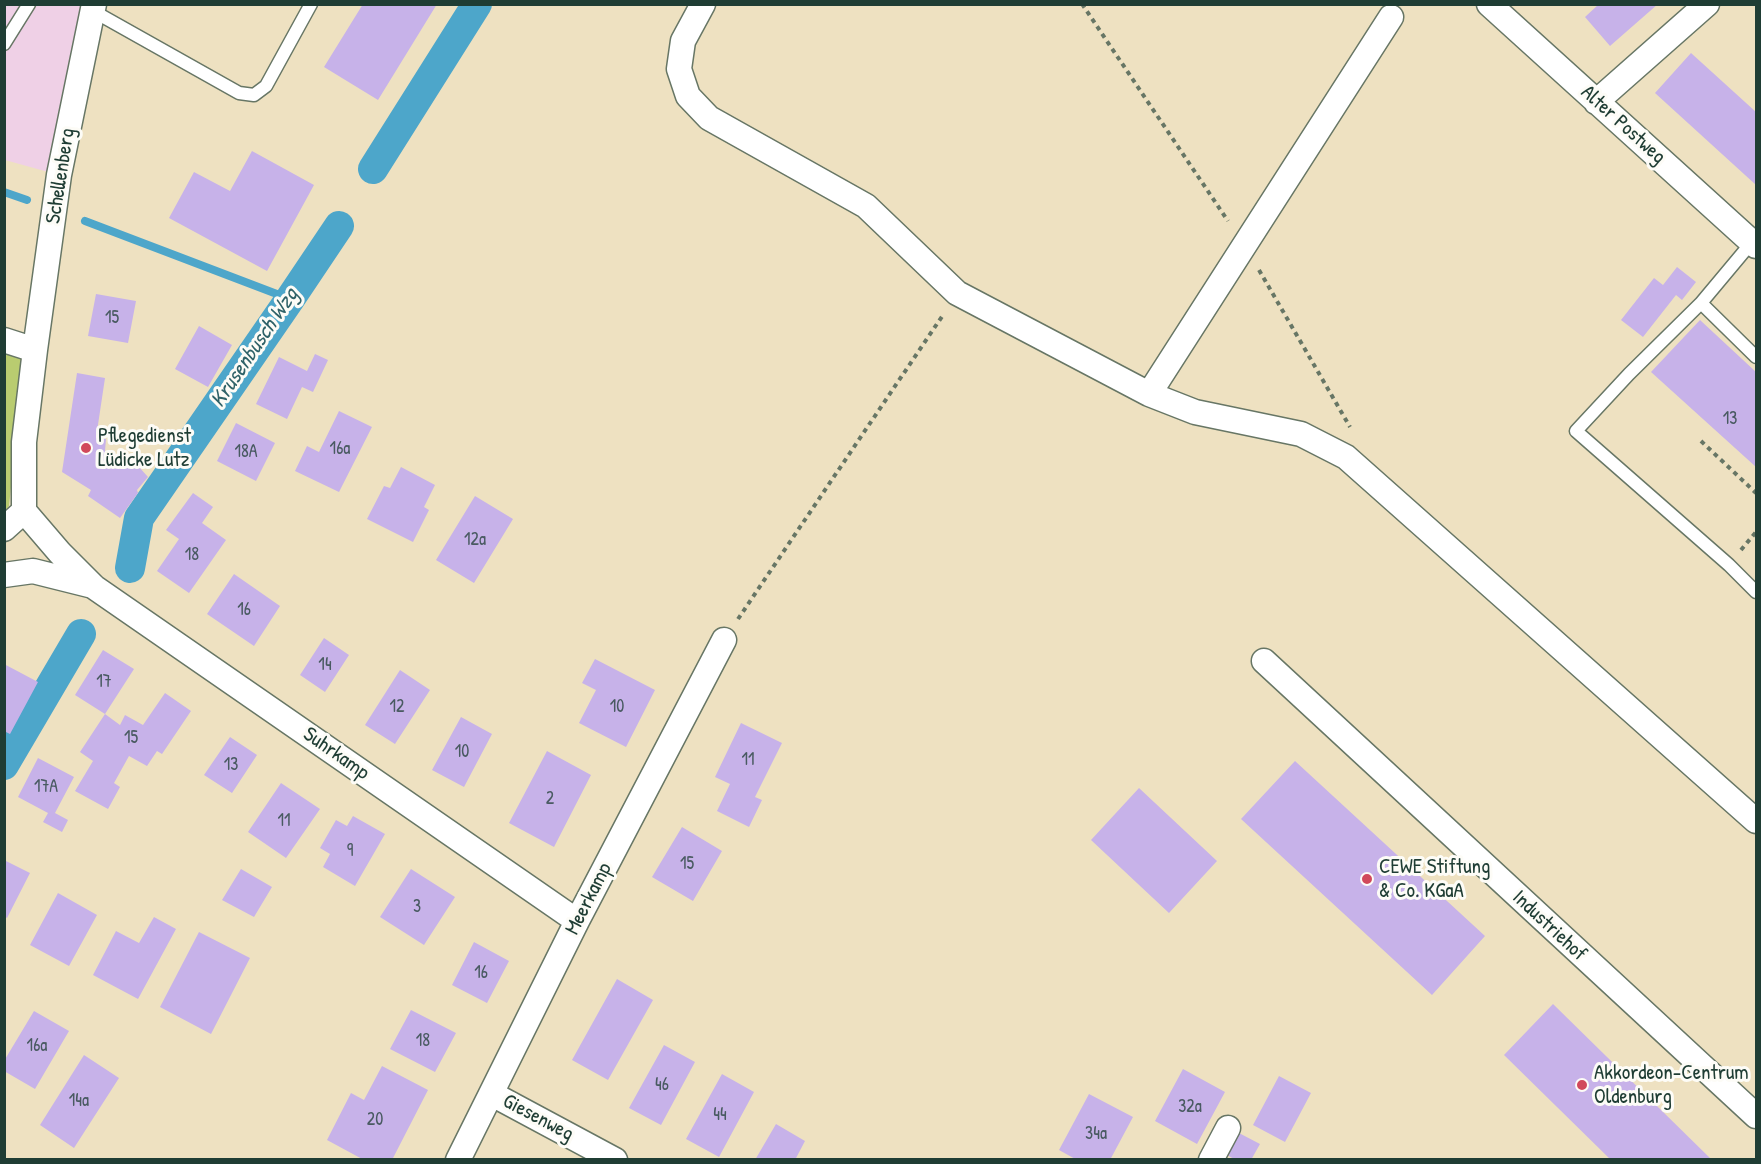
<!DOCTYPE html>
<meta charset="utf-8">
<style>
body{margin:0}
#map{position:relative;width:1761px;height:1164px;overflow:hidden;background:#eee1c1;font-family:"Patrick Hand",sans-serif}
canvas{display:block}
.frame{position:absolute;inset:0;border:6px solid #1f3d34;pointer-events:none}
</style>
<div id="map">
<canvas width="1761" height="1164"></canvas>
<div class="frame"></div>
</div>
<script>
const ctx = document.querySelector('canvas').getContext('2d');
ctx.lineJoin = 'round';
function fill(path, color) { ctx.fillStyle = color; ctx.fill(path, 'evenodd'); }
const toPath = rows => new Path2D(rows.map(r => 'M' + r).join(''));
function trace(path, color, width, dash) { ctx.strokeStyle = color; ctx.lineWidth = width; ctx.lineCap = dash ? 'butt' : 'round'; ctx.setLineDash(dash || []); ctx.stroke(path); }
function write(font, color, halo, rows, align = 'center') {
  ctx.font = font + ' "Patrick Hand",sans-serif'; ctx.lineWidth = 6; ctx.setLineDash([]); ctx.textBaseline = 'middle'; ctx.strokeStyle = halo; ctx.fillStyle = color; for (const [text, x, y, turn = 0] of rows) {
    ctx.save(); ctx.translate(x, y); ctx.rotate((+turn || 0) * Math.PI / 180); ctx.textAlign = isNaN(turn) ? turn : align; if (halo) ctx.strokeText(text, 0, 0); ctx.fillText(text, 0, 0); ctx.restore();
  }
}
fill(toPath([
 [4,5,94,5,59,175,5,160]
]), '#efd0e6');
fill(toPath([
 [13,351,25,355,9,506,5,511,5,356]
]), '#b9cc70');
trace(toPath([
 [4,192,27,200],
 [85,221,290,299]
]), '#4da6ca', 8);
trace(toPath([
 [373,169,477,4],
 [130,568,139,518,290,299,339,226],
 [4,765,81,634]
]), '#4da6ca', 30);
fill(toPath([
 [363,4,437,4,378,100,324,67],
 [1599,4,1658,4,1610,46,1585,17],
 [1691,53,1756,112,1756,185,1655,93],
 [252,151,314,185,267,271,169,218,194,172,230,191],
 [1677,267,1696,282,1682,300,1676,295,1643,337,1621,320,1654,278,1663,285],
 [96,294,136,301,128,343,88,336],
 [1700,320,1756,372,1756,467,1651,372],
 [199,326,232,345,208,387,175,369],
 [315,354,328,360,313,392,302,387,287,419,256,404,279,357,307,371],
 [77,373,105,378,96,438,106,439,104,463,108,466,111,462,120,469,130,457,148,477,137,490,138,493,120,518,88,496,91,490,62,472],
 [339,411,372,427,339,492,295,471,307,446,319,452],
 [236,423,275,443,256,481,217,461],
 [401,467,435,485,424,507,429,510,413,542,367,519,384,486,390,488],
 [193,493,213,507,202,523,226,540,189,593,157,571,179,539,166,530],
 [475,496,513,519,474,583,436,560],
 [234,574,280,606,254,646,207,614],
 [324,638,349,655,325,692,300,675],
 [103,650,134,669,105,714,120,725,125,715,143,725,165,693,191,711,162,754,157,751,147,766,129,756,114,783,120,787,108,809,75,791,93,761,80,752,105,714,75,695],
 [595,659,655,690,626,747,579,723,596,690,582,683],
 [4,664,38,682,10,734,4,731],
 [400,670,430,690,395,744,365,725],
 [461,717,492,734,464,787,432,770],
 [741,723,782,743,755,797,762,800,749,827,717,811,730,784,715,777],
 [230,737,257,755,232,793,204,775],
 [547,751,591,775,554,847,509,823],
 [38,758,74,777,55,813,68,820,62,832,43,822,48,813,18,797],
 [1295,761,1485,936,1432,995,1241,819],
 [281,783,320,809,286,858,248,832],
 [1139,788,1217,861,1169,913,1091,840],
 [353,816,385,834,355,886,323,867,330,854,320,848,336,820,347,826],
 [682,827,722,851,693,901,652,877],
 [4,860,30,873,7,918,4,916],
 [241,869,272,887,254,917,222,900],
 [411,869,455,897,424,945,380,917],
 [58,893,97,915,69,966,30,945],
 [154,917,176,929,138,999,93,975,116,931,139,943],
 [199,932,250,958,211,1034,160,1007],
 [474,942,509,961,487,1003,452,985],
 [617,979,653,1000,608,1080,572,1060],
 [1553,1004,1712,1160,1611,1160,1504,1055],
 [411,1010,456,1033,435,1072,390,1049],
 [34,1011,69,1031,35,1089,4,1071,4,1061],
 [664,1045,695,1062,661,1125,629,1108],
 [84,1055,119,1078,74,1148,40,1125],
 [382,1066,428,1090,392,1160,364,1160,327,1140,351,1093,364,1100],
 [1183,1069,1225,1092,1197,1144,1155,1121],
 [722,1074,754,1092,719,1157,686,1139],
 [1279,1076,1311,1093,1285,1142,1253,1125],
 [1089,1094,1133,1117,1110,1160,1077,1160,1059,1150],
 [776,1124,805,1141,795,1160,755,1160],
 [1237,1132,1260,1144,1251,1160,1236,1160,1225,1154]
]), '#c7b2e9');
const lane = toPath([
 [93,11,239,93,254,95,266,86,311,4],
 [4,44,29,4],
 [1753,243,1747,248,1701,303,1629,374,1576,431,1729,565,1756,592],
 [1701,303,1756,357]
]);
const street = toPath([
 [703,4,683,41,679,69,688,96,709,118,866,206,957,293,1149,394,1195,412,1301,434,1346,457,1756,821],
 [1489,4,1756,246],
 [1596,102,1707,4],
 [4,340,35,350],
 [1149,394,1391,17],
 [24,511,60,553,94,587,577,921],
 [4,529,24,511,24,442,35,350,59,175,94,4],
 [4,575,33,571,93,586],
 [1264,661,1756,1116],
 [492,1094,615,1160],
 [458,1160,577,921,724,640],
 [1211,1160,1228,1128]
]);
trace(lane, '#677665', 15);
trace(street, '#677665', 27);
trace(toPath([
 [1082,4,1228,221],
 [1259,270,1350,427],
 [1701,441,1756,493],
 [1741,550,1756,532],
 [738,619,943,315]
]), '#677665', 4, [4.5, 4.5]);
trace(lane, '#fff', 12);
trace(street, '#fff', 24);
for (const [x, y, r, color] of [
 [86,448,6,"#d1495b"],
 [1367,879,6,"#d1495b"],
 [1582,1085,6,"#d1495b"]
]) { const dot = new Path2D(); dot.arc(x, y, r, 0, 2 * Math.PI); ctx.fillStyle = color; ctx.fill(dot); trace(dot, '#fdfcf7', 2); }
write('18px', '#495a61', null, [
 ["15",112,318],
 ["13",1730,419],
 ["16a",340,449],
 ["18A",246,452],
 ["12a",475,540],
 ["18",192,555],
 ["16",244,610],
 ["14",325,665],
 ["17",104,682],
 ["12",397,707],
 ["10",617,707],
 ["15",131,738],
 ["10",462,752],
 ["11",748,760],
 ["13",231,765],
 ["17A",46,787],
 ["2",550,799],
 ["11",284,821],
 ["9",350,851],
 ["15",687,864],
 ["3",417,907],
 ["16",481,973],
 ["18",423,1041],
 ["16a",37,1046],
 ["46",662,1085],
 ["14a",79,1101],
 ["32a",1190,1107],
 ["44",720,1115],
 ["20",375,1120],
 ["34a",1096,1134]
]);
write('21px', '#1f3d34', '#fdfcf7', [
 ["Alter Postweg",1623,125,42],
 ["Schellenberg",61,176,-81],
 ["Suhrkamp",336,754,35],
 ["Meerkamp",589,899,-63],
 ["Industriehof",1549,926,43],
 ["Giesenweg",538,1118,28]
]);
write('21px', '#1f3d34', '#fdfcf7', [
 ["Pflegedienst",98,436],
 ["Lüdicke Lutz",98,460],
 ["CEWE Stiftung",1379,867],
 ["& Co. KGaA",1379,891],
 ["Akkordeon-Centrum",1594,1073],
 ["Oldenburg",1594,1097]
], 'left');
write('italic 22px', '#2f6268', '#fdfcf7', [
 ["Krusenbusch Wzg",255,348,-56]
]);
</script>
